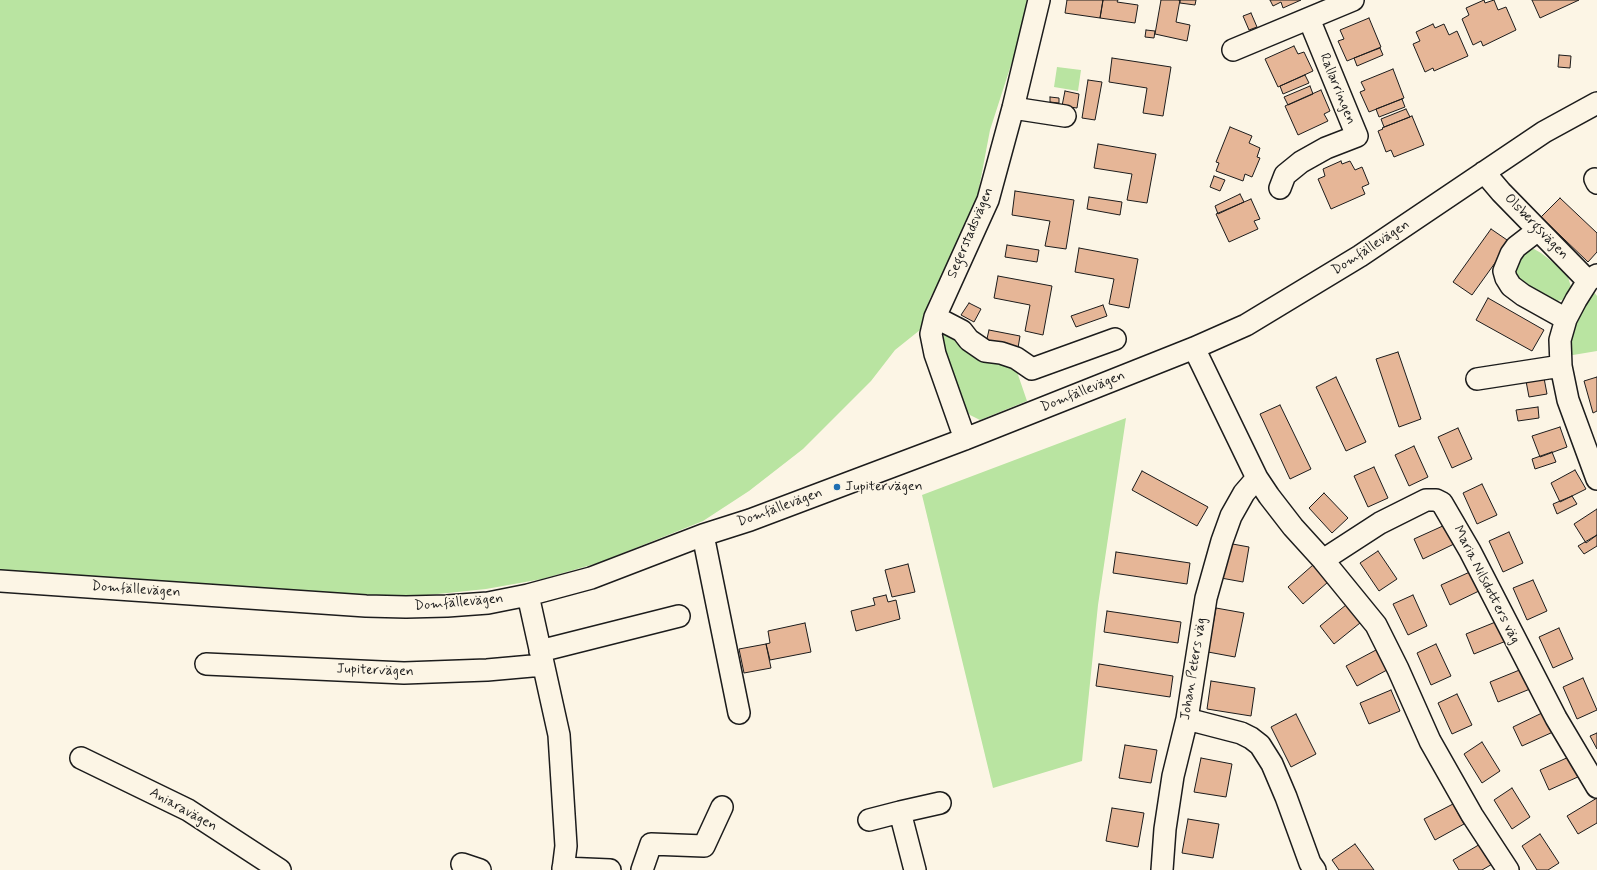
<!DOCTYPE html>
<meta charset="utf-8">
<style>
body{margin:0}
canvas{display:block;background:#fcf5e5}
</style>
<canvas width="1597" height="870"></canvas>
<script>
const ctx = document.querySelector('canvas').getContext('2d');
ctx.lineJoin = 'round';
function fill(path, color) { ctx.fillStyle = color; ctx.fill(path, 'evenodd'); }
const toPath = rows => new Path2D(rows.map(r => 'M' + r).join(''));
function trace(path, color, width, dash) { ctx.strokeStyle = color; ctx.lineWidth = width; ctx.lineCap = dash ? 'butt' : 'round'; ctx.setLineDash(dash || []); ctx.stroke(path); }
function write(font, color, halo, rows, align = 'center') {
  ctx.font = font + ' Mynerve,sans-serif'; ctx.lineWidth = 3; ctx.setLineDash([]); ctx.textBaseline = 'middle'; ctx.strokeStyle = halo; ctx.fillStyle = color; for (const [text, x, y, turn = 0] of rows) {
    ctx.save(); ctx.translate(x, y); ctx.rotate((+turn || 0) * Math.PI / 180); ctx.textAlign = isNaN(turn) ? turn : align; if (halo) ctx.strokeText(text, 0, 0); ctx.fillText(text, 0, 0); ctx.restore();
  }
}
fill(toPath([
 [0,0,1028,0,1021,34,990,130,976,204,947,268,930,298,920,330,895,350,871,381,803,449,749,491,703,521,598,563,542,579,486,589,428,595,371,596,0,572],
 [1057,67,1081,70,1078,91,1054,87],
 [1528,249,1534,249,1541,253,1564,271,1568,277,1571,287,1570,293,1562,300,1552,302,1514,277,1514,266,1518,259],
 [1594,292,1597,296,1597,351,1567,356,1566,347,1583,303],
 [944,333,1015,366,1027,401,980,420,970,415,963,405,944,352,941,339],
 [1126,418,1098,605,1082,761,993,788,922,495]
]), '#b9e4a1');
const building = toPath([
 [1067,0,1103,0,1100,18,1065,13,1067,0],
 [1103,0,1118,0,1117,2,1138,5,1135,23,1100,18,1103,0],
 [1161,0,1180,0,1176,22,1190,25,1187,41,1155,34,1161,0],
 [1179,0,1196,0,1195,5,1180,3,1180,0,1179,0],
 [1270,0,1301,0,1283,8,1281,2,1273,6,1270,0],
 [1484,0,1485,3,1494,0,1498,10,1506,7,1516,30,1483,46,1481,41,1473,45,1462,19,1469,15,1466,8,1484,0],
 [1532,0,1579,0,1540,18,1532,0],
 [1251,13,1257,27,1249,30,1243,16,1251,13],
 [1369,18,1381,47,1347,61,1338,41,1344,39,1340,30,1369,18],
 [1433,24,1435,28,1444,24,1449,35,1457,31,1468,56,1434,71,1433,68,1425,72,1413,44,1420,41,1416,32,1433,24],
 [1146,30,1155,31,1154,38,1145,37,1146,30],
 [1294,46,1298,54,1304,52,1313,71,1278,87,1265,59,1294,46],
 [1380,48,1383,55,1357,66,1354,58,1380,48],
 [1559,55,1571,56,1570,68,1558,67,1559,55],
 [1112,58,1171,67,1163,116,1143,113,1147,88,1109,82,1112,58],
 [1393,69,1404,98,1369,112,1360,92,1365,90,1361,82,1393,69],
 [1305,75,1309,83,1283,94,1280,86,1305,75],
 [1088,80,1102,82,1095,120,1082,118,1088,80],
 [1310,86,1313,94,1288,105,1284,97,1310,86],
 [1321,90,1330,111,1324,114,1328,121,1298,135,1285,106,1321,90],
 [1065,91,1079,94,1077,108,1062,106,1065,91],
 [1050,97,1059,98,1059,103,1050,102,1050,97],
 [1402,99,1405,107,1379,117,1376,109,1402,99],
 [1406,109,1410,117,1384,127,1381,119,1406,109],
 [1412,116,1424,145,1394,157,1391,150,1386,152,1378,131,1383,129,1382,128,1412,116],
 [1230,127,1252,136,1249,143,1260,148,1257,157,1260,158,1252,177,1245,174,1243,181,1216,171,1219,163,1216,162,1230,127],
 [1098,144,1156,154,1147,203,1127,200,1132,174,1094,168,1098,144],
 [1341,161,1342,164,1350,161,1355,170,1362,167,1369,184,1362,187,1365,194,1331,209,1318,179,1325,176,1323,169,1341,161],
 [1214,176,1225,180,1220,191,1210,187,1214,176],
 [1015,191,1074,200,1066,249,1045,246,1050,221,1012,215,1015,191],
 [1240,194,1244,202,1218,214,1215,206,1240,194],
 [1089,197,1122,202,1120,215,1087,209,1089,197],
 [1560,198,1597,233,1597,252,1588,262,1541,217,1560,198],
 [1251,199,1260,219,1254,221,1258,229,1229,242,1216,214,1251,199],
 [1491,229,1510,242,1472,295,1453,282,1491,229],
 [1007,245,1039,250,1037,262,1005,257,1007,245],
 [1079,248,1138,259,1129,308,1109,304,1114,279,1075,272,1079,248],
 [998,276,1052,286,1043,335,1025,331,1030,305,994,298,998,276],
 [1488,298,1544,330,1532,351,1476,320,1488,298],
 [969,303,981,309,974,322,961,315,969,303],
 [1103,305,1107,316,1076,327,1071,316,1103,305],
 [989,330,1020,336,1018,348,986,343,989,330],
 [1398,352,1421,419,1399,427,1376,359,1398,352],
 [1336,377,1366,442,1346,451,1316,387,1336,377],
 [1597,377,1597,411,1593,413,1584,381,1597,377],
 [1544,378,1547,394,1529,397,1526,381,1544,378],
 [1280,405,1311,469,1290,479,1260,414,1280,405],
 [1538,407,1539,418,1518,421,1516,410,1538,407],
 [1560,427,1567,447,1540,457,1532,436,1560,427],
 [1458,428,1472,459,1452,468,1438,437,1458,428],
 [1414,446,1428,477,1409,486,1395,455,1414,446],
 [1552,452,1556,462,1535,469,1532,459,1552,452],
 [1374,467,1388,498,1368,507,1354,476,1374,467],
 [1575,470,1586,489,1560,502,1551,483,1575,470],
 [1142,471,1208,507,1197,526,1132,490,1142,471],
 [1482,484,1497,515,1477,524,1463,493,1482,484],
 [1324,493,1348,518,1332,533,1309,508,1324,493],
 [1572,496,1577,504,1557,514,1553,504,1572,496],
 [1597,509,1597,535,1586,543,1574,524,1597,509],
 [1445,525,1454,544,1423,559,1414,539,1445,525],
 [1509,532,1523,563,1503,572,1489,541,1509,532],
 [1597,535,1597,546,1584,554,1578,546,1597,535],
 [1227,543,1249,547,1243,582,1221,578,1227,543],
 [1378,551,1397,579,1379,591,1360,563,1378,551],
 [1116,552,1190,563,1187,584,1113,573,1116,552],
 [908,564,915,592,892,597,885,570,908,564],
 [1313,565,1328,582,1303,604,1288,587,1313,565],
 [1472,571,1481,590,1450,605,1441,585,1472,571],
 [1533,580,1547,611,1527,620,1513,588,1533,580],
 [886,595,888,602,896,600,900,619,856,631,851,611,875,605,873,598,886,595],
 [1413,595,1427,626,1408,635,1393,604,1413,595],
 [1346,605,1360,623,1334,644,1320,626,1346,605],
 [1216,608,1244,613,1235,657,1208,652,1216,608],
 [1107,611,1181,622,1178,643,1104,632,1107,611],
 [1498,621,1506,641,1474,654,1466,634,1498,621],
 [805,623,811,652,770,660,766,644,770,643,768,631,805,623],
 [1559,628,1573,659,1553,668,1539,637,1559,628],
 [766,644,771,668,744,673,739,649,766,644],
 [1436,644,1451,676,1431,685,1417,653,1436,644],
 [1376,650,1387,670,1357,686,1346,666,1376,650],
 [1099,664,1173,676,1170,697,1096,686,1099,664],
 [1522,669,1530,689,1498,702,1490,682,1522,669],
 [1583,678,1597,710,1577,719,1563,687,1583,678],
 [1211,681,1255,688,1251,716,1207,709,1211,681],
 [1391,690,1400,711,1369,724,1360,703,1391,690],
 [1457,694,1472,725,1452,734,1438,703,1457,694],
 [1544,712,1553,732,1522,746,1513,727,1544,712],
 [1296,714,1316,754,1291,767,1271,727,1296,714],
 [1597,733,1597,749,1590,736,1597,733],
 [1482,742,1500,771,1482,783,1464,754,1482,742],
 [1125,745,1157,750,1151,783,1119,778,1125,745],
 [1571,756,1580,776,1549,790,1540,770,1571,756],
 [1201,758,1232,764,1226,797,1194,792,1201,758],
 [1512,788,1530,817,1512,829,1494,800,1512,788],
 [1597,798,1597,823,1578,834,1567,816,1597,798],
 [1453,804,1464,824,1435,840,1424,819,1453,804],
 [1112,808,1144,813,1138,847,1106,841,1112,808],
 [1188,819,1219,824,1213,858,1182,853,1188,819],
 [1540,834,1559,863,1548,870,1537,870,1522,846,1540,834],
 [1482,843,1494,863,1482,870,1459,870,1453,860,1482,843],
 [1355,844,1374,870,1339,870,1332,860,1355,844]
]);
fill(building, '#e6b697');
trace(building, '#1c1c1c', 1);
const minor = toPath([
 [1233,50,1353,0],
 [1013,108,1065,116],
 [1484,172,1501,192,1588,281],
 [1595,179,1597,183],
 [1280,188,1285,175,1301,162,1326,148,1357,136,1309,19],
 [1538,230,1516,247,1511,254,1504,271,1506,278,1511,286,1523,295,1566,319],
 [1597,275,1588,281,1576,300,1566,319,1560,340,1561,366,1568,400,1597,479],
 [935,317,962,331,969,340,985,351,1001,353,1016,358,1032,369,1115,339],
 [1194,348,1257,478,1269,496,1293,527,1323,560,1376,625,1398,669,1430,741,1472,815,1508,870],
 [1477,379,1561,366],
 [965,439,935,354,931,334,935,317,988,200,1013,108,1039,0],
 [703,535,739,713],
 [1323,560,1380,523,1426,500,1436,500,1442,503,1470,551,1556,718,1597,787],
 [0,581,366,606,406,607,447,606,488,603,528,595,591,578,703,535,750,520,965,439,1194,348,1246,325,1360,256,1544,132,1597,103],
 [528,595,559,735,566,846,563,870],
 [540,651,679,616],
 [206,664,404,673,487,670,543,665],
 [1187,719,1241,733,1251,738,1260,745,1272,764,1286,797,1310,863,1315,870],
 [81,758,188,810,280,870],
 [869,820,900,812],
 [462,864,480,870],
 [563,868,610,870],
 [642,870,651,844,704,846,722,807],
 [915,870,900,812,940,803],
 [1162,870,1165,829,1173,776,1187,719,1206,598,1222,541,1231,516,1244,493,1257,478]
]);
trace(minor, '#1c1c1c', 24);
trace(minor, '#fcf5e5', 21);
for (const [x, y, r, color] of [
 [837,487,4,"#1f6fb2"]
]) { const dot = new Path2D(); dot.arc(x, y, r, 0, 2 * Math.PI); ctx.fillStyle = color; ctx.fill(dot); trace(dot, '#fcf5e5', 1.5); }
write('14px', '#1c1c1c', '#fcf5e5', [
 ["Rallarringen",1337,89,68],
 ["Olsbergsvägen",1536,227,46],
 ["Segerstadsvägen",971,233,-67],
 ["Domfällevägen",1371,248,-33],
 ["Domfällevägen",1083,392,-22],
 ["Domfällevägen",780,508,-20],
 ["Maria Nilsdotters väg",1486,585,63],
 ["Domfällevägen",136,590,4],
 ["Domfällevägen",459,603,-5],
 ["Johan Peters väg",1194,669,-81],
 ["Jupitervägen",375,671,2],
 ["Aniaravägen",183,810,29]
]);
write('14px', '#1c1c1c', '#fcf5e5', [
 ["Jupitervägen",845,487]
], 'left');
</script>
